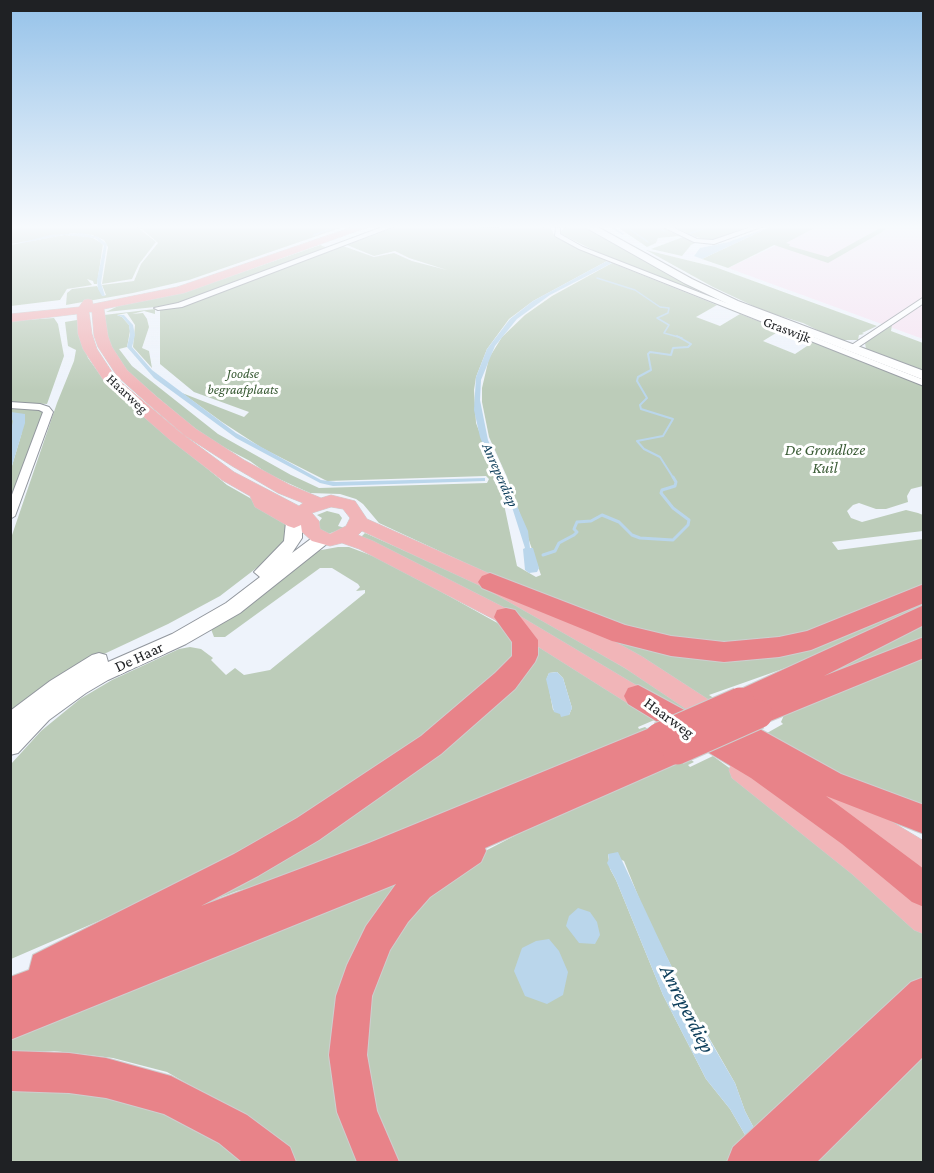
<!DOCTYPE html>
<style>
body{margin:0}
#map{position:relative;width:934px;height:1173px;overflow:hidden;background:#eef3fb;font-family:"Crimson Pro",serif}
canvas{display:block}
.frame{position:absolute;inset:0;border:12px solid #1f2124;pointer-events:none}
</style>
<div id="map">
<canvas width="934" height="1173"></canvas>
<div class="frame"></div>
</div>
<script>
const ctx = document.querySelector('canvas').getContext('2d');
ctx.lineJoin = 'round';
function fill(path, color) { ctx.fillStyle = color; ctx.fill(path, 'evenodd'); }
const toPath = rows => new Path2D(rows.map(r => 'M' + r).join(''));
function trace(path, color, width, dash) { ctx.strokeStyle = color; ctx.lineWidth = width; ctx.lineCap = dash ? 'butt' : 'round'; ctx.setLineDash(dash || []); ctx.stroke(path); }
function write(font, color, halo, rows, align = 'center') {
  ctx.font = font + ' "Crimson Pro",serif'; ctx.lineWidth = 6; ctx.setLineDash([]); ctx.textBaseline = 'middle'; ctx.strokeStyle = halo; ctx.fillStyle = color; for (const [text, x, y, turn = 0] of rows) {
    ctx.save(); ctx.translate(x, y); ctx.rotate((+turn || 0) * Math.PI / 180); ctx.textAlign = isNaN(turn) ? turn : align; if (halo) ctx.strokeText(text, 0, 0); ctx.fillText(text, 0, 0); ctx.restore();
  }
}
fill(toPath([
 [818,226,923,226,923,339,728,268]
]), '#f6e2f1');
fill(toPath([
 [29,226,136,226,156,242,139,264,132,279,102,284,108,247,104,240,92,235,74,233,11,244,11,229],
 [138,226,346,226,189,280,133,293,66,305,67,293,72,289,97,286,103,296,106,295,102,285,134,281,141,264,158,243],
 [398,226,538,228,537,226,551,229,555,237,607,261,533,301,509,319,487,349,476,377,474,390,476,423,496,476,493,479,502,495,517,566,536,577,541,575,507,477,489,437,482,402,482,388,489,358,502,337,525,315,552,296,612,263,717,305,696,317,720,326,740,314,781,330,763,341,795,354,813,342,923,385,923,486,911,489,907,496,908,502,886,509,876,509,859,503,853,505,847,511,851,518,862,522,906,510,918,513,923,515,923,531,832,542,838,550,923,539,923,588,793,639,686,644,547,601,379,523,363,504,356,499,340,494,310,493,268,474,250,461,212,441,188,423,131,375,119,362,109,343,104,315,155,309,155,314,144,311,132,314,143,313,147,319,149,327,142,348,149,351,152,368,133,347,135,325,127,313,117,315,122,317,129,325,130,331,127,347,119,349,132,366,218,434,291,475,319,488,487,483,489,479,486,476,327,481,262,448,222,422,182,393,244,417,249,412,194,392,160,364,160,309,175,308,343,246,374,257,394,253,412,261,447,270,409,258,395,251,374,256,347,245],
 [567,226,586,226,725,300,730,306,595,251,561,234,560,232],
 [616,226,660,226,679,236,658,238,656,243,647,247],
 [672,226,753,226,714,241,696,237],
 [772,226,818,226,786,243,790,244,789,246,828,257,880,228,878,226,888,226,882,232,828,263,774,245,728,268,702,259],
 [64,235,91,237,103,244,97,284,94,284,93,281,87,279,92,285,67,289,60,300,11,306,10,245],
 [683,237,697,242,691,245,682,256,651,249],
 [320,245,328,248,175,305,106,312,118,306,217,281],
 [646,250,715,267,877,326,862,333,864,334,859,335,858,340,838,340,803,323,764,311,713,287],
 [54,318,58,324,64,356,47,404,11,402,11,321],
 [77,320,80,337,88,358,109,387,227,485,287,519,290,538,280,550,220,596,168,624,72,669,11,717,11,538,57,403,74,361,76,350,68,346,65,322],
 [892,325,891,331,923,343,923,374,866,349,865,343],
 [11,407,44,410,11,500,11,469,22,432,11,458],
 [327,511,339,514,342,518,338,526,345,528,328,534,318,530,319,522,322,518,317,515],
 [365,533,493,590,688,705,864,836,359,539],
 [338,547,349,547,386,561,501,625,514,636,515,658,434,731,359,783,182,885,11,959,11,764,41,731,80,699,112,680,179,649,190,647,201,649,213,658,211,660,226,675,235,668,244,675,270,670,365,593,365,590,356,591,360,587,358,584,332,568,320,568,225,637,214,637,211,629,316,551],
 [923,596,923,607,859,642,709,695,767,733,783,724,781,722,784,715,923,652,923,816,874,799,557,611,598,629,753,653],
 [923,618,923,642,754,709],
 [541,645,659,718,638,727,639,729,645,727,655,734,290,878,237,891,164,919,533,657],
 [557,672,563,678,572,708,569,715,553,710,547,678,549,673],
 [713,756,769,797,923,928,924,983,757,1134,745,1111,735,1083,692,1008,645,913,624,861,608,854,610,869,616,880,663,995,706,1079,730,1109,748,1140,739,1159,734,1162,396,1162,375,1126,363,1073,363,1022,384,944,462,863,518,834,687,757,694,762,688,765,690,767],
 [446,856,364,943,348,1123,362,1162,296,1162,222,1104,167,1072,113,1058,54,1051,11,1054,11,1032],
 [923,1044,923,1162,806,1162],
 [10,1080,163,1105,223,1139,251,1162,11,1162]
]), '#bcccb9');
fill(toPath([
 [770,227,702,259,694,256,700,248,728,242],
 [81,233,98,237,107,244,101,283,105,296,102,296,98,289,97,280,104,246,95,238,64,235,11,245,51,235],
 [607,261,612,263,550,295,517,319,495,346,481,380,480,400,488,440,528,531,530,548,533,548,539,568,537,572,529,573,525,570,523,549,525,548,511,504,502,482,497,480,480,437,474,410,476,377,487,349,510,319,533,301],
 [117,315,124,315,133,325,135,335,132,347,152,370,236,433,321,480,336,482,485,478,485,481,333,486,320,483,236,438,154,378,127,347,130,334,129,325,122,317],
 [11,412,25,414,25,423,11,469,11,430,13,421,11,418],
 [557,672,563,678,572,708,569,715,561,717,560,714,554,712,546,679,549,673],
 [618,852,691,1008,735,1083,745,1111,757,1134,748,1140,730,1109,706,1079,663,995,616,880,607,863,609,859,608,854],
 [578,908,590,912,597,922,600,935,595,944,579,943,566,926,569,916],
 [549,939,559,951,568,972,563,995,547,1004,525,996,514,971,522,948,536,941]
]), '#bad6eb');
trace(toPath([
 [609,226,623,234],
 [625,226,648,242],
 [654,226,664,231],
 [314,235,338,226],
 [685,235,712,226],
 [597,278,635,290,660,307,669,308,668,313,657,318,669,325,664,333,682,338]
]), '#bad6eb', 1.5);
trace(toPath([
 [674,479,660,457,644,449,637,441,663,436,673,419,641,409,640,405,647,398,637,381,638,377,651,370,648,354,650,352,671,355,673,348,688,347,691,344,677,336]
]), '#bad6eb', 2);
trace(toPath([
 [543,555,555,551,559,543,574,535,577,532,574,529,577,522,591,521,602,515,619,522,632,535,640,538,673,540,688,525,689,520,673,508,661,493,662,490,675,486,676,482,673,477]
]), '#bad6eb', 3);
const street = toPath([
 [385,226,395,226,182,307,158,310,154,308,178,303,385,226],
 [661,226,670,226,697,239,713,240,754,226,764,226,714,244,694,242,661,226],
 [556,228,560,228,560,234,583,247,924,380,924,386,579,249,555,236,556,228],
 [924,297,924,303,854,350,847,348,924,297],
 [10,402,40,404,49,407,53,412,15,516,10,519,10,500,43,412,39,410,10,408,10,402]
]);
const secondary = toPath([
 [583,226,596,226,692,279,738,301,924,371,924,380,730,305,684,283,583,226],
 [294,517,300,518,302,522,302,538,292,553,316,535,328,535,330,539,328,543,240,613,186,644,108,680,86,693,49,720,18,753,10,755,10,711,50,681,92,655,99,653,106,655,108,662,172,634,226,603,260,577,254,572,284,541,286,522,288,518,294,517]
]);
const primary = toPath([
 [355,226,371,226,184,293,104,309,108,336,112,347,127,370,157,397,196,429,244,460,290,485,321,498,331,495,355,501,367,519,497,577,641,656,726,711,729,718,726,725,718,728,710,725,625,668,483,587,362,531,358,535,373,541,513,612,656,697,659,704,656,711,648,713,640,711,499,622,359,549,342,543,330,546,312,541,302,532,301,525,294,528,288,526,255,507,250,496,222,480,169,439,106,384,83,349,78,334,77,314,10,322,10,314,79,307,84,300,88,299,92,300,93,304,177,287,355,226],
 [89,312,92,312,94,336,98,347,117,376,147,403,184,435,232,466,278,493,303,503,299,506,234,472,181,433,116,378,97,349,92,334,89,312],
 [331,507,343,509,350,518,346,526,330,534,320,529,319,521,312,513,331,507],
 [741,759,750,762,870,856,924,901,924,934,914,930,852,874,732,778,729,770,732,762,741,759],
 [811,773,924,841,924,869,802,792,799,784,802,776,811,773]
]);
const highway = toPath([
 [490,573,625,625,671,636,724,642,779,637,807,631,924,584,924,603,811,650,779,657,724,662,671,656,612,641,482,588,478,582,482,576,490,573],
 [924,605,924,625,824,676,924,637,924,658,758,726,748,722,745,712,740,713,730,710,726,702,730,694,924,605],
 [506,608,515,610,538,640,538,655,535,662,515,689,441,754,319,840,258,876,201,906,369,843,650,728,660,725,666,727,628,704,624,696,628,688,638,685,712,725,716,716,726,712,736,716,841,774,924,805,924,834,826,796,924,869,924,907,912,902,842,844,751,778,671,730,674,739,677,737,687,741,692,750,687,759,485,848,486,851,481,862,430,897,408,922,390,950,372,996,367,1055,377,1111,399,1162,357,1162,337,1112,329,1055,336,996,347,965,366,926,396,884,10,1040,10,977,29,970,33,955,234,854,297,818,421,736,495,673,512,656,512,642,494,617,497,610,506,608],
 [924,977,924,1056,817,1162,727,1162,733,1147,911,982,924,977],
 [10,1051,69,1053,106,1058,171,1076,247,1115,290,1147,296,1162,242,1162,219,1143,164,1114,106,1098,69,1093,10,1091,10,1051]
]);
trace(street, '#91969d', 2);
trace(secondary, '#91969d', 2);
trace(primary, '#cececf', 1);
trace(highway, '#cececf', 2);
fill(street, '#fff');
fill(secondary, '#fff');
fill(primary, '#f1b5b8');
fill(highway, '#e88389');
const highwayBridge = toPath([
 [660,737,740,702],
 [677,750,758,714]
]);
trace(highwayBridge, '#cececf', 31, []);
trace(highwayBridge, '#e88389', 29);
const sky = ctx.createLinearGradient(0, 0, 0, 391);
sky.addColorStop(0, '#95c2e9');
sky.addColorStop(0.58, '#f7fafd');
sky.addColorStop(1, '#f7fafd00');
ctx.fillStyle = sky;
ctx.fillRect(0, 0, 934, 391);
write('14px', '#1f2124', '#fff', [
 ["Graswijk",787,330,21],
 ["Haarweg",127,394,43]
]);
write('italic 14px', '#3b5c36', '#fff', [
 ["Joodse",243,374],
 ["begraafplaats",243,390]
]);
write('italic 15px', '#0d3e5b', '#fff', [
 ["Anreperdiep",500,475,66]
]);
write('italic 16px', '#3b5c36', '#fff', [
 ["De Grondloze",825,450],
 ["Kuil",825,468]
]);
write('16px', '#1f2124', '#fff', [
 ["De Haar",139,657,-25],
 ["Haarweg",669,718,36]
]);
write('italic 21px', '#0d3e5b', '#fff', [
 ["Anreperdiep",687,1009,63]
]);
</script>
